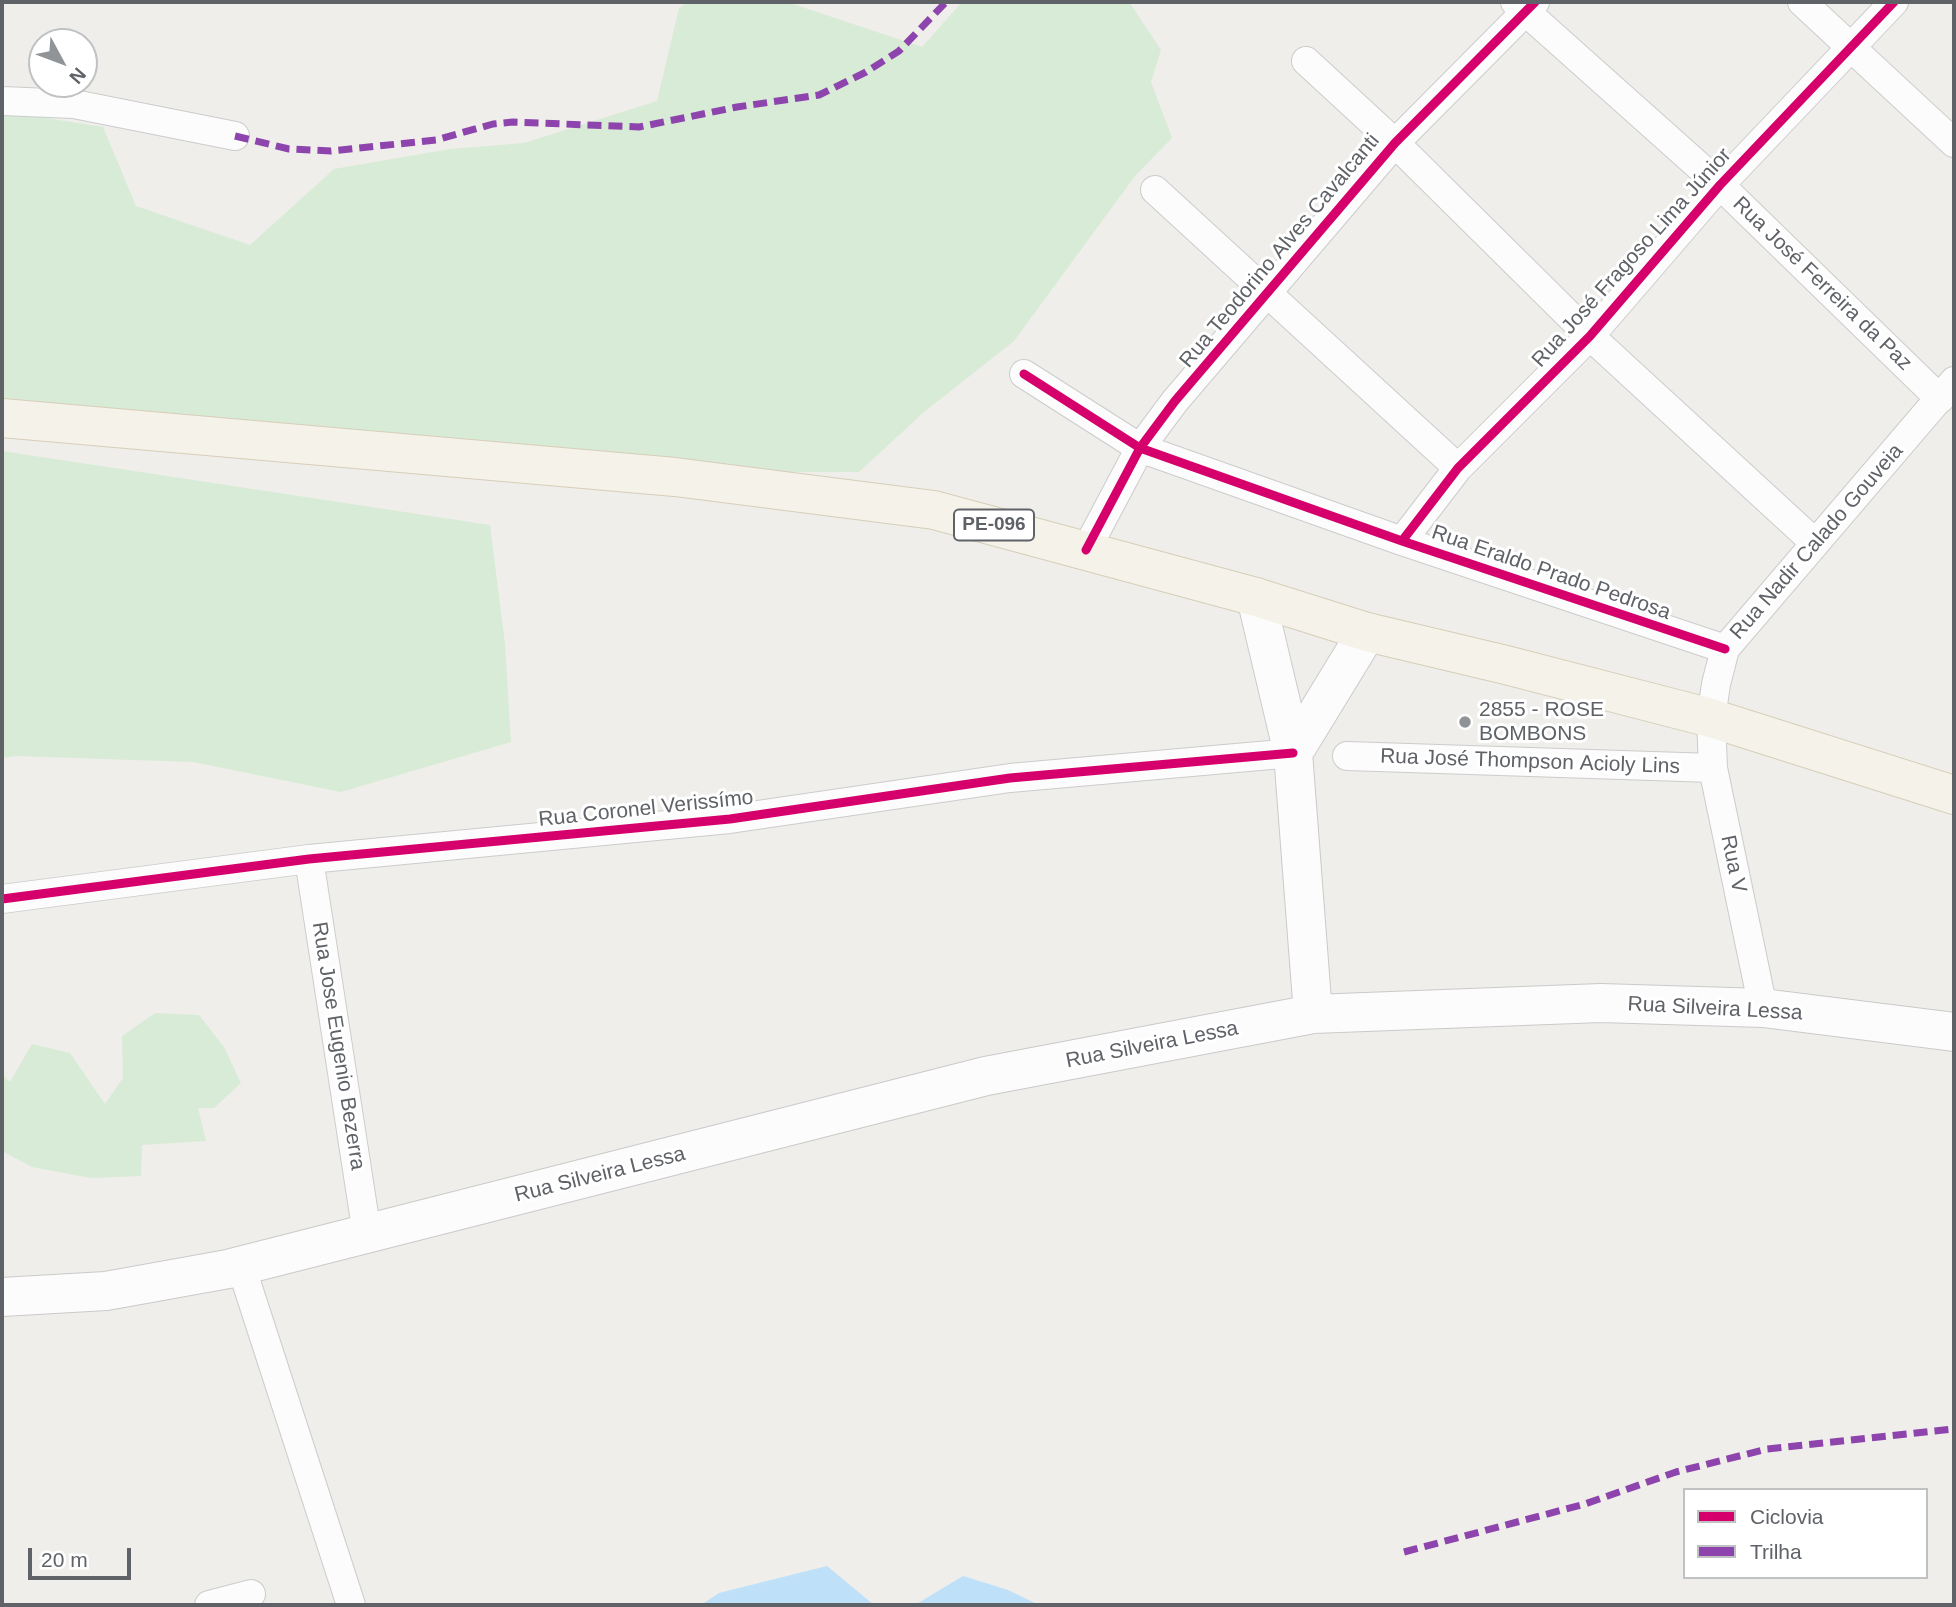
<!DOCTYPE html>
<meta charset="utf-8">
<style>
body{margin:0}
#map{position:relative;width:1956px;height:1607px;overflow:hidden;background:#efeeea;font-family:Arial,sans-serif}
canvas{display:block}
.frame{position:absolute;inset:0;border:4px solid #5f6368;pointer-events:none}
.legend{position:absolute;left:1683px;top:1488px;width:245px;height:91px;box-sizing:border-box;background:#fff;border:2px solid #bfc1c3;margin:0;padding:9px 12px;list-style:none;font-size:21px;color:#5f6368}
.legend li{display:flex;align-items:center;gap:14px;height:35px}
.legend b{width:35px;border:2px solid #bfc1c3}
.north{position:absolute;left:28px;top:28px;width:70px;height:70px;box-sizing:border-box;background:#fff;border:2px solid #bfc1c3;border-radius:50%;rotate:131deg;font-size:19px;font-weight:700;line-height:28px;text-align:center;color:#5f6368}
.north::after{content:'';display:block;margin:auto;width:24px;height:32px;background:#919496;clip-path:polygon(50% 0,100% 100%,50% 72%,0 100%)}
.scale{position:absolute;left:28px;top:1548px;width:103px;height:32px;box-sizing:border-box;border:4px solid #5f6368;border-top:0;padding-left:9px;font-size:21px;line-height:24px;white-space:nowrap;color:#5f6368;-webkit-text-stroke:5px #fff;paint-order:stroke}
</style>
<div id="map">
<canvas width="1956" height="1607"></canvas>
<div class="frame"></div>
<ul class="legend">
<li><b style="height:9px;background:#d6006c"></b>Ciclovia</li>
<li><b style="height:9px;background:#8e44ad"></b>Trilha</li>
</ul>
<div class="north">N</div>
<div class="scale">20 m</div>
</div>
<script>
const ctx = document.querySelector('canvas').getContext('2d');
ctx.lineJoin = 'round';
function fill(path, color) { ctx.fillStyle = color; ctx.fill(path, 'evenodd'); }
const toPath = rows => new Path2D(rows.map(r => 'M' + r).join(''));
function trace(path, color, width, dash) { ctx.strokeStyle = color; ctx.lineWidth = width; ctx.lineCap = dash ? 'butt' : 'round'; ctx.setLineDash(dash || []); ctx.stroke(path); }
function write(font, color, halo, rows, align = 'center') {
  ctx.font = font + ' Arial,sans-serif'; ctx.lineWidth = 6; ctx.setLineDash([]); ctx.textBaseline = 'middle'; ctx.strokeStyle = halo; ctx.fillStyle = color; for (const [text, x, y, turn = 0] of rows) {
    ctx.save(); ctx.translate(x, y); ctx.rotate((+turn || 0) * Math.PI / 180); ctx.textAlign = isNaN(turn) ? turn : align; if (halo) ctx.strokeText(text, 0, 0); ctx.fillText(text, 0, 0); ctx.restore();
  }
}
fill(toPath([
 [688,2,787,2,922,47,962,2,1129,2,1161,50,1151,82,1172,138,1135,176,1014,341,924,412,859,472,752,472,2,407,2,111,103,127,136,206,250,245,334,169,450,149,524,143,657,101,679,8],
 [2,451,490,525,505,644,511,742,341,792,193,762,16,756,2,758],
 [155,1013,199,1015,224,1047,241,1083,214,1108,198,1108,206,1141,142,1145,141,1176,91,1178,32,1167,2,1151,2,1075,10,1082,32,1044,70,1053,105,1104,123,1078,122,1036]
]), '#d8ebd6');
fill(toPath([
 [827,1566,874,1605,701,1605,719,1593],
 [963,1576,1008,1590,1039,1605,915,1605]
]), '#bfe0f9');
const street = toPath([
 [1515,2,1720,185,1940,399],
 [1802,2,1954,143],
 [1306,61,1395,143,1590,336,1815,543],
 [2,101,74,104,235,136],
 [1155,190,1458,468],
 [1024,374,1140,448,1402,541,1725,649],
 [1402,541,1458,468,1590,336,1720,185,1894,2],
 [1086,550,1140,448,1175,401,1395,143,1535,2],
 [1347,756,1713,768],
 [309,859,367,1234],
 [2,899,309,859,730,819,1010,778,1293,753],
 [1763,1008,1713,768,1711,718,1716,684,1725,649,1954,381],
 [241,1266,351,1605],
 [209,1605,251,1594]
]);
const secondary = toPath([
 [1256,597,1293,753,1313,1014],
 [1293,753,1367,632],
 [2,1297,106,1291,228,1269,986,1076,1313,1014,1601,1003,1763,1008,1954,1032]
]);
const primary = toPath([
 [2,418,675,477,934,510,1256,597,1367,632,1506,665,1711,718,1954,795]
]);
trace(street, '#cbcccc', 30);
trace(secondary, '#cacacb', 40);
trace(primary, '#d7ceb8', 40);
trace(street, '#fdfcfc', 28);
trace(secondary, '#fdfcfc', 38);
trace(primary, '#f4f2e9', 38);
trace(toPath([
 [235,136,289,149,331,151,436,140,493,124,513,122,639,127,737,107,819,95,866,72,899,51,946,2],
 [1404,1552,1585,1504,1676,1472,1767,1449,1954,1429]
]), '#8e44ad', 7, [14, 7]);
trace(toPath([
 [1024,374,1140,448,1402,541,1725,649],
 [1402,541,1458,468,1590,336,1720,185,1894,2],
 [1086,550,1140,448,1175,401,1395,143,1535,2],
 [2,899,309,859,730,819,1010,778,1293,753]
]), '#d6006c', 9);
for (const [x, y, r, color] of [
 [1465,722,7,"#919496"]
]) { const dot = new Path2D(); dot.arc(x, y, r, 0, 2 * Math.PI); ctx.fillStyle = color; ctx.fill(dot); trace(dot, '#fff', 2.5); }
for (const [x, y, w] of [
 [994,525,80]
]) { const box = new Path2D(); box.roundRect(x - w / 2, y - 15.5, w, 31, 5); ctx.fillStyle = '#fff'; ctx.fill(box); trace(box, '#5f6368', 2); }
write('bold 19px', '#5f6368', null, [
 ["PE-096",994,525]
]);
write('21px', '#5f6368', '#fff', [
 ["Rua Teodorino Alves Cavalcanti",1280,251,-50],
 ["Rua José Fragoso Lima Júnior",1632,258,-48],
 ["Rua José Ferreira da Paz",1822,284,44],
 ["Rua Nadir Calado Gouveia",1817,542,-49],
 ["Rua Eraldo Prado Pedrosa",1551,573,19],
 ["Rua José Thompson Acioly Lins",1530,762,2],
 ["Rua Coronel Verissímo",646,809,-6],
 ["Rua V",1733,864,78],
 ["Rua Silveira Lessa",1715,1009,3],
 ["Rua Silveira Lessa",1152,1045,-11],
 ["Rua Jose Eugenio Bezerra",338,1046,81],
 ["Rua Silveira Lessa",600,1175,-14]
]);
write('21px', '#5f6368', '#fff', [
 ["2855 - ROSE",1479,710],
 ["BOMBONS",1479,734]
], 'left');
</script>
